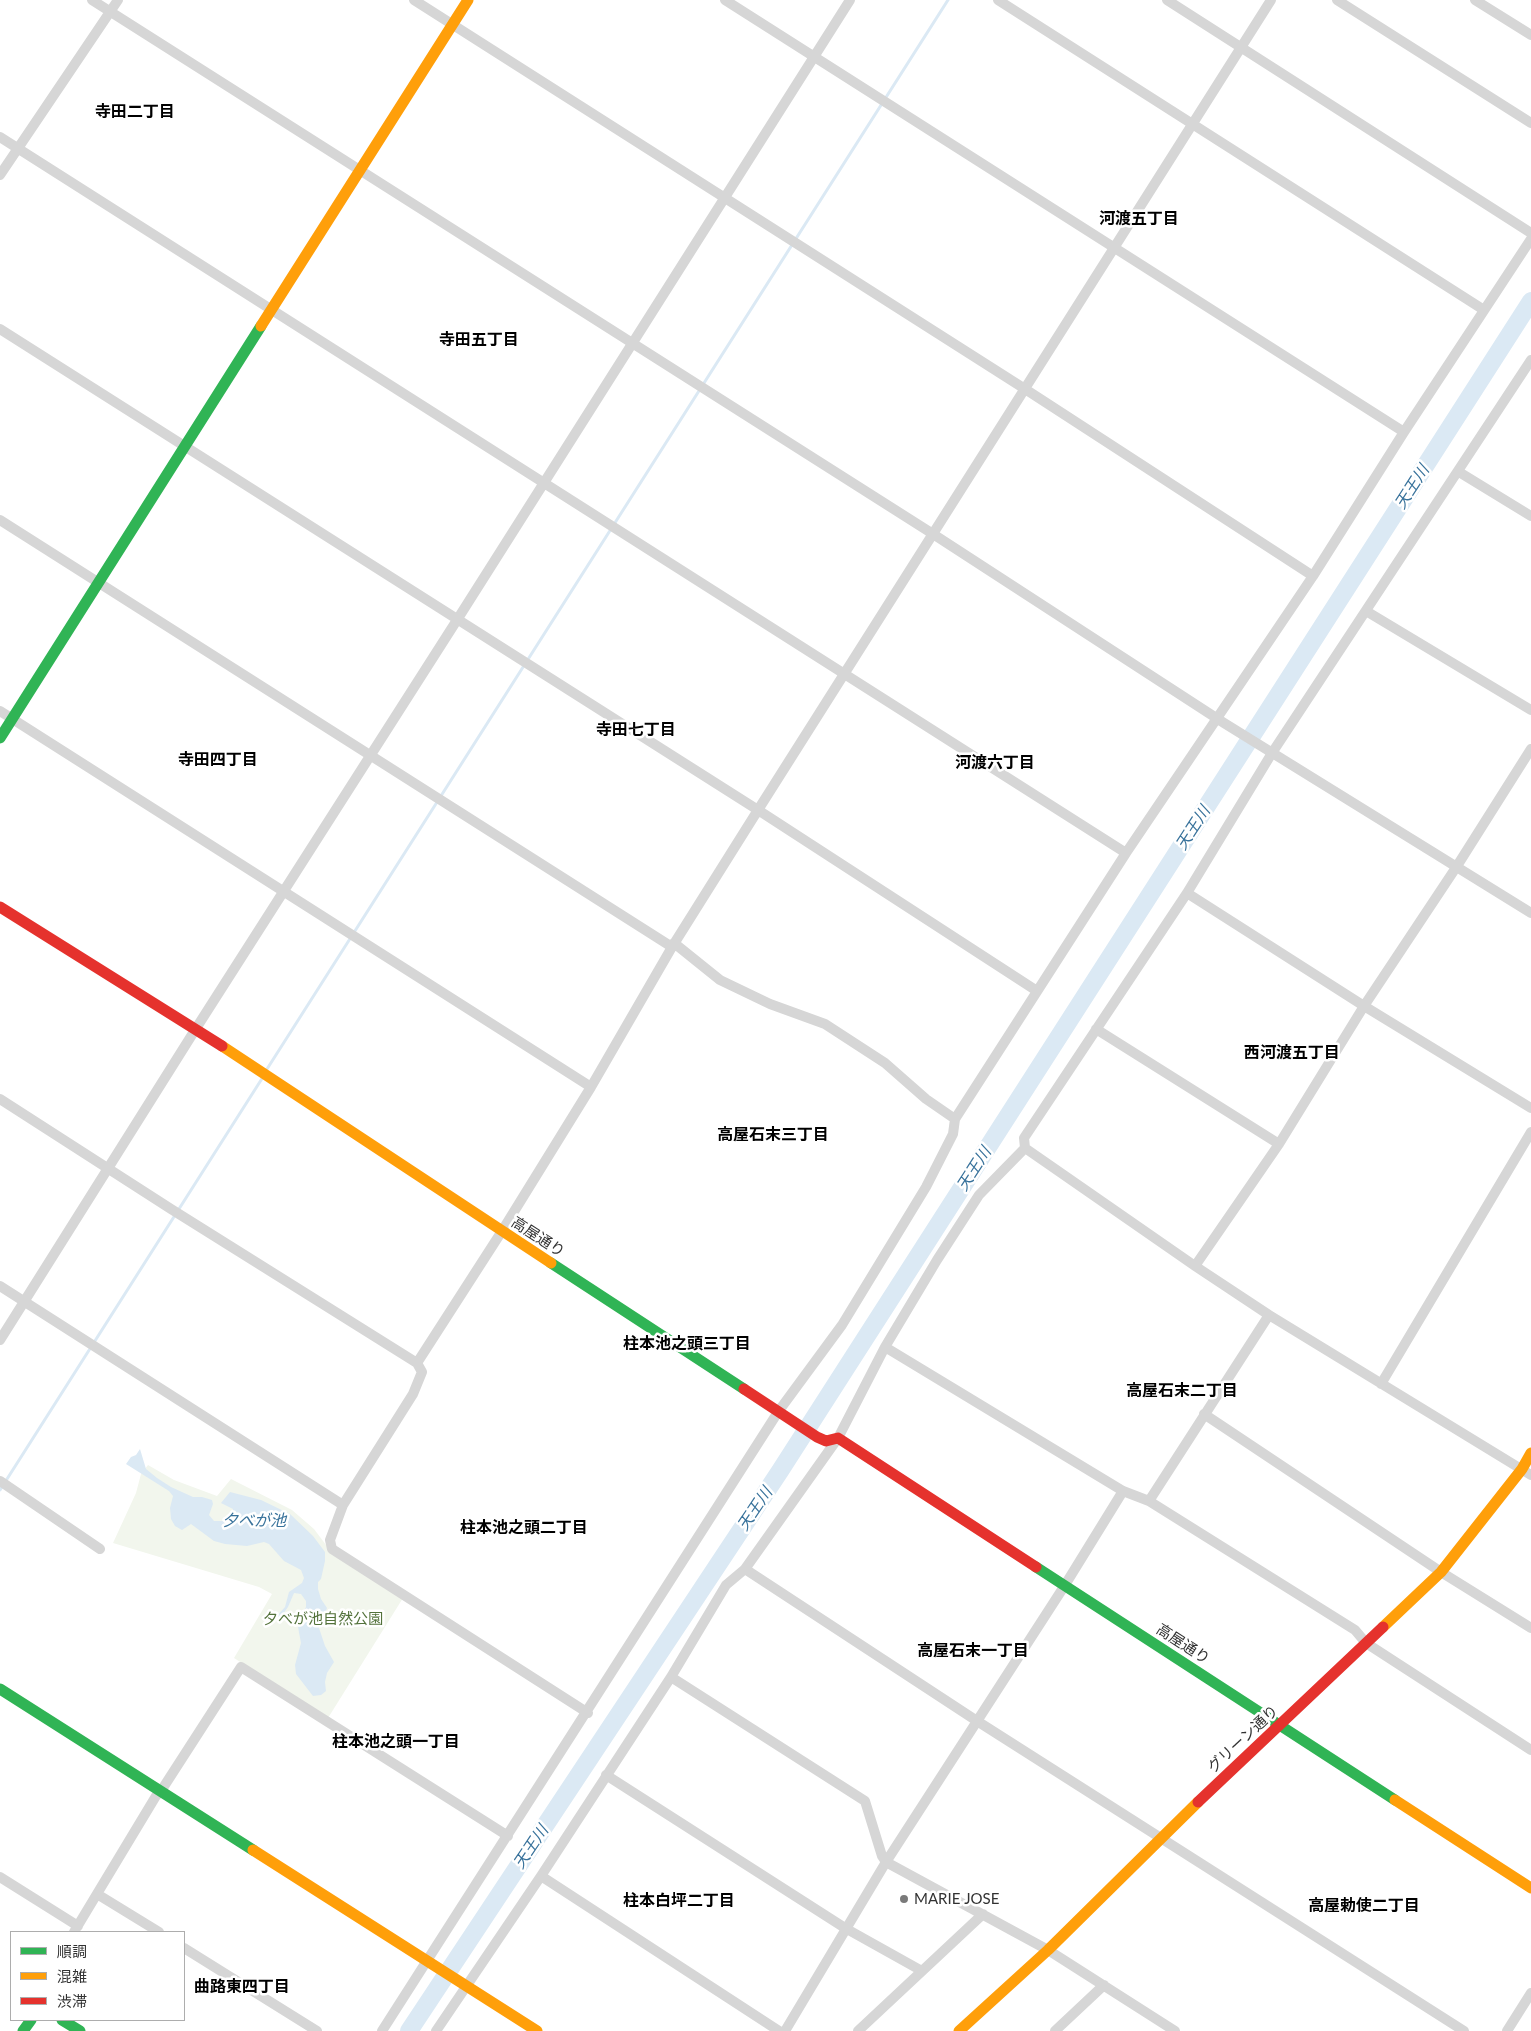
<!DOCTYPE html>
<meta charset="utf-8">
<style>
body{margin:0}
#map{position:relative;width:1531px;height:2031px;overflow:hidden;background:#fff;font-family:Lato,"Noto Sans JP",sans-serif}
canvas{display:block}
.legend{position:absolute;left:10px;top:1931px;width:175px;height:90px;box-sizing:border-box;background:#fff;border:1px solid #adadad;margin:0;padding:6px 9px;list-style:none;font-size:15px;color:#323232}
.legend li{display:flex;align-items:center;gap:10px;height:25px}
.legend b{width:25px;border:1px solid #adadad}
</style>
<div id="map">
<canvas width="1531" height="2031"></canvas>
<ul class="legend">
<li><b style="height:6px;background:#30b455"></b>順調</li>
<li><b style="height:6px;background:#ff9f0a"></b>混雑</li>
<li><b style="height:6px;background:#e5322d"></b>渋滞</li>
</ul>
</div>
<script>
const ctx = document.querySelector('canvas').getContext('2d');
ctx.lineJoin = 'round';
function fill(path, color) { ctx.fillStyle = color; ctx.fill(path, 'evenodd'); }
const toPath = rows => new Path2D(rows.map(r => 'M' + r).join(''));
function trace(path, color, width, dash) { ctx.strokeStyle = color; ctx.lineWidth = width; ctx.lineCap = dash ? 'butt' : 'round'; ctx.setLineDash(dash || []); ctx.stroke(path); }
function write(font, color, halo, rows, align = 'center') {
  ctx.font = font + ' Lato,"Noto Sans JP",sans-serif'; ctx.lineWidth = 5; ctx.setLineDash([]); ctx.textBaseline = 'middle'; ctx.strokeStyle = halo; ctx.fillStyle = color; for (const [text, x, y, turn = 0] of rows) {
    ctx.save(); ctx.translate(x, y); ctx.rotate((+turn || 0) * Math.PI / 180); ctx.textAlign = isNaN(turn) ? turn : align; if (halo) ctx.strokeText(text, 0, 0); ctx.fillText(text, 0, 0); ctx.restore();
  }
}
fill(toPath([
 [148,1465,174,1480,217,1496,231,1479,292,1510,314,1529,326,1545,403,1598,328,1718,234,1658,272,1594,259,1587,113,1543,136,1493,141,1474]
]), '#f2f6ed');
fill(toPath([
 [140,1449,146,1469,157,1478,171,1487,193,1497,202,1497,212,1500,213,1504,209,1515,214,1521,226,1521,233,1515,233,1509,221,1503,230,1492,261,1500,290,1514,313,1536,325,1552,325,1561,321,1579,318,1582,318,1589,321,1599,327,1608,319,1628,325,1646,334,1662,327,1673,325,1682,326,1691,321,1695,313,1696,296,1674,295,1665,301,1643,298,1627,301,1620,297,1616,298,1613,303,1613,306,1607,306,1601,301,1594,294,1593,288,1607,280,1618,277,1616,285,1607,289,1592,302,1583,304,1578,301,1570,284,1561,269,1544,264,1542,247,1546,225,1544,214,1541,191,1524,182,1530,175,1526,171,1519,170,1508,173,1496,169,1491,126,1464,131,1457,136,1455]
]), '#dbe9f4');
trace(toPath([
 [267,1069,948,0],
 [0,1490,263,1077]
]), '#dbe9f4', 3);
trace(toPath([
 [409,2031,780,1471,1531,301]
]), '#dbe9f4', 18);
trace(toPath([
 [92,0,933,534,1224,723,1531,913],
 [414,0,1025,389,1313,576],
 [725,0,1404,432],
 [998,0,1484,310],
 [1167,0,1531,233],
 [1337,0,1531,123],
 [1475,0,1531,35],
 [0,137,1126,853],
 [0,175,118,0],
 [0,329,758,810,1037,991],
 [1531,360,1272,753,1187,893,1024,1138,1025,1148,1195,1266,1269,1315,1531,1475],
 [1459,472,1531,516],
 [0,520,672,947],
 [1366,611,1531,710],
 [0,711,591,1087],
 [1187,893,1364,1006,1531,1108],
 [674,943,720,980,770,1004,825,1024,885,1063,926,1099,955,1119],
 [1096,1029,1279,1144],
 [0,1099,171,1209,417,1363,422,1372,413,1394,343,1505,330,1540,332,1549,588,1713],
 [1195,1266,1279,1144,1364,1006,1457,866,1531,749],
 [0,1286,343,1505],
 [0,1340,195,1030,457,620,850,0],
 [885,1347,1123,1491,1149,1501,1355,1630,1366,1643,1531,1750],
 [417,1363,502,1231,591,1087,672,947,758,810,1271,0],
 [1381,1384,1531,1132],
 [1204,1414,1441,1572,1531,1628],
 [0,1481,100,1549],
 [1149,1501,1269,1315],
 [745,1569,977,1721,1464,2031],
 [671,1677,865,1801,882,1856,886,1862,1048,1950,1175,2031],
 [606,1775,845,1928,922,1971],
 [541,1876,779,2031],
 [0,1877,78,1926],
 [97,1894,159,1932],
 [74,1932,156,1796,161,1791,241,1667,508,1836],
 [184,1948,317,2031],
 [382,2031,778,1412,842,1325,926,1187,953,1134,955,1119,1126,853,1313,576,1404,432,1531,239],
 [436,2031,541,1876,671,1677,726,1585,745,1569,838,1438,885,1347,937,1260,979,1195,1025,1148],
 [785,2031,886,1862,1065,1585,1123,1491],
 [858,2031,983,1914],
 [1055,2031,1104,1985],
 [1507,2031,1531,1993]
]), '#d6d6d6', 10);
trace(toPath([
 [0,738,261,326],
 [551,1263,744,1389],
 [1036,1567,1395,1800],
 [0,1689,253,1850],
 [62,2020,80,2031],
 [23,2031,31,2020]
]), '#30b455', 11);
trace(toPath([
 [261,326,468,0],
 [222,1046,551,1263],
 [1383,1627,1441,1572,1522,1469,1531,1453],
 [1395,1800,1531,1888],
 [253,1850,537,2031],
 [959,2031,1048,1950,1198,1802]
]), '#ff9f0a', 11);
trace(toPath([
 [0,907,222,1046],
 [744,1389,817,1437,826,1441,838,1438,1036,1567],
 [1198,1802,1383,1627]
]), '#e5322d', 11);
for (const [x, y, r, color] of [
 [904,1899,5,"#7a7a7a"]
]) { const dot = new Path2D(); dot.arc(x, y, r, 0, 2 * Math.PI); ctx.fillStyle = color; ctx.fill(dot); trace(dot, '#fff', 2); }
write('15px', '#323232', '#fff', [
 ["高屋通り",538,1237,33],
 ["高屋通り",1183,1644,33],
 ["グリーン通り",1243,1739,-43]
]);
write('15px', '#53723b', '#fff', [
 ["夕べが池自然公園",323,1619]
]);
write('15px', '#323232', '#fff', [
 ["MARIE JOSE",914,1899]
], 'left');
write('bold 16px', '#000', '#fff', [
 ["寺田二丁目",135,112],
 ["河渡五丁目",1139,219],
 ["寺田五丁目",479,340],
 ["寺田七丁目",636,730],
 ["寺田四丁目",218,760],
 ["河渡六丁目",995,763],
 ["西河渡五丁目",1292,1053],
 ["高屋石末三丁目",773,1135],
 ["柱本池之頭三丁目",687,1344],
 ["高屋石末二丁目",1182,1391],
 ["柱本池之頭二丁目",524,1528],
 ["高屋石末一丁目",973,1651],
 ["柱本池之頭一丁目",396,1742],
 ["柱本白坪二丁目",679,1901],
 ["高屋勅使二丁目",1364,1906],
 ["曲路東四丁目",242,1987]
]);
write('italic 16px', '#38729b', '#fff', [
 ["天王川",1412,487,-57],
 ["天王川",1193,828,-57],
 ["天王川",974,1169,-57],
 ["天王川",755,1509,-56],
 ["夕べが池",254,1521],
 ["天王川",531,1847,-56]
]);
</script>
